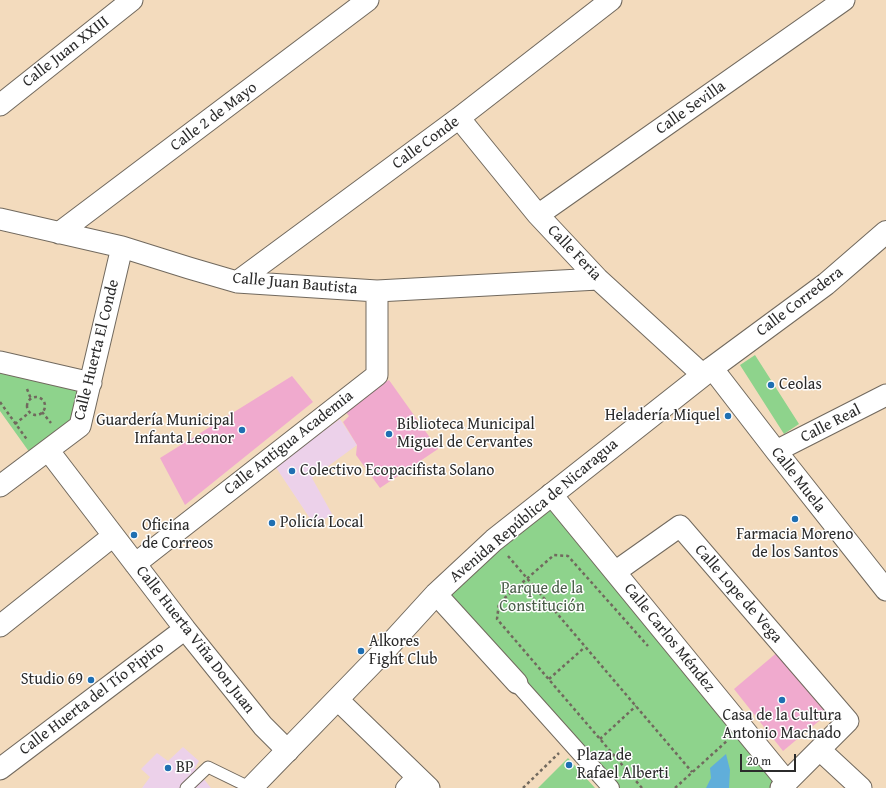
<!DOCTYPE html>
<meta charset="utf-8">
<style>
body{margin:0}
#map{position:relative;width:886px;height:788px;overflow:hidden;background:#f3dbbd;font-family:"Gentium Book Plus",serif}
canvas{display:block}
.scale{position:absolute;left:740px;top:754px;width:56px;height:18px;box-sizing:border-box;border:2px solid #2b2b2b;border-top:0;padding-left:5px;font-size:12px;line-height:14px;white-space:nowrap;color:#2b2b2b;-webkit-text-stroke:3px #fff;paint-order:stroke}
</style>
<div id="map">
<canvas width="886" height="788"></canvas>
<div class="scale">20 m</div>
</div>
<script>
const ctx = document.querySelector('canvas').getContext('2d');
ctx.lineJoin = 'round';
function fill(path, color) { ctx.fillStyle = color; ctx.fill(path, 'evenodd'); }
const toPath = rows => new Path2D(rows.map(r => 'M' + r).join(''));
function trace(path, color, width, dash) { ctx.strokeStyle = color; ctx.lineWidth = width; ctx.lineCap = dash ? 'butt' : 'round'; ctx.setLineDash(dash || []); ctx.stroke(path); }
function write(font, color, halo, rows, align = 'center') {
  ctx.font = font + ' "Gentium Book Plus",serif'; ctx.lineWidth = 3; ctx.setLineDash([]); ctx.textBaseline = 'middle'; ctx.strokeStyle = halo; ctx.fillStyle = color; for (const [text, x, y, turn = 0] of rows) {
    ctx.save(); ctx.translate(x, y); ctx.rotate((+turn || 0) * Math.PI / 180); ctx.textAlign = isNaN(turn) ? turn : align; if (halo) ctx.strokeText(text, 0, 0); ctx.fillText(text, 0, 0); ctx.restore();
  }
}
fill(toPath([
 [340,419,357,445,312,478,332,514,315,526,275,466],
 [183,747,199,761,195,768,211,788,142,788,150,777,141,769,157,753,168,761]
]), '#ecd1ea');
fill(toPath([
 [755,355,799,424,784,434,740,365],
 [0,362,91,383,80,426,35,460,0,411],
 [551,494,781,788,611,788,439,594],
 [568,758,595,788,538,788]
]), '#8ed38c');
fill(toPath([
 [726,754,730,770,729,788,706,788,711,778,710,768]
]), '#60aeda');
fill(toPath([
 [292,376,313,402,185,505,160,458],
 [389,380,438,449,380,488,356,455,357,445,343,422,349,416,342,408],
 [780,650,831,711,783,751,734,689]
]), '#f0aace');
const service = toPath([
 [186,788,208,767,251,788]
]);
const pedestrian = toPath([
 [517,683,611,788],
 [404,788,416,775]
]);
const minor = toPath([
 [0,105,132,0],
 [459,118,538,215,598,279,703,375],
 [538,215,844,0],
 [0,219,122,247,189,268,237,282,377,291,598,279],
 [59,233,368,0],
 [237,282,459,118,611,0],
 [0,362,91,383],
 [712,368,776,451,886,590],
 [48,450,185,629,263,726,288,751],
 [776,451,886,395],
 [0,486,80,426,122,247],
 [551,494,787,782],
 [135,564,377,375,377,291],
 [615,572,680,526,848,721,781,788],
 [436,594,517,683],
 [0,626,113,536],
 [338,700,429,788],
 [820,750,861,788],
 [0,769,185,629]
]);
const tertiary = toPath([
 [251,788,384,651,436,594,494,540,712,368,826,284,886,232]
]);
trace(service, '#71695e', 13);
trace(pedestrian, '#71695e', 18);
trace(minor, '#71695e', 23);
trace(tertiary, '#71695e', 24);
trace(toPath([
 [27,389,31,399],
 '27 406a9 9 0 1 1 18 0a9 9 0 1 1-18 0Z',
 [0,402,28,441],
 [42,412,51,423],
 [15,424,30,412],
 [508,556,692,772],
 [549,679,585,647],
 [600,739,636,706],
 [523,788,559,753],
 [642,788,497,619,499,603,554,555,568,556,648,646],
 [675,788,728,740]
]), '#71695e', 2.5, [3, 3]);
trace(service, '#fff', 11);
trace(pedestrian, '#fff', 16);
trace(minor, '#fff', 21);
trace(tertiary, '#fff', 22);
for (const [x, y, r, color] of [
 [771,385,4,"#1f6fb2"],
 [728,416,4,"#1f6fb2"],
 [242,430,4,"#1f6fb2"],
 [389,434,4,"#1f6fb2"],
 [292,471,4,"#1f6fb2"],
 [795,519,4,"#1f6fb2"],
 [272,523,4,"#1f6fb2"],
 [134,535,4,"#1f6fb2"],
 [361,651,4,"#1f6fb2"],
 [91,680,4,"#1f6fb2"],
 [782,700,4,"#1f6fb2"],
 [569,765,4,"#1f6fb2"],
 [168,768,4,"#1f6fb2"]
]) { const dot = new Path2D(); dot.arc(x, y, r, 0, 2 * Math.PI); ctx.fillStyle = color; ctx.fill(dot); trace(dot, '#fff', 1.5); }
write('16px', '#2b2b2b', '#fff', [
 ["Calle Juan XXIII",66,52,-38],
 ["Calle Sevilla",691,108,-35],
 ["Calle 2 de Mayo",214,117,-37],
 ["Calle Conde",426,143,-36],
 ["Calle Feria",574,253,46],
 ["Calle Juan Bautista",295,284,5],
 ["Calle Corredera",800,302,-37],
 ["Calle Huerta El Conde",97,350,-76],
 ["Calle Real",831,424,-27],
 ["Calle Antigua Academia",289,443,-38],
 ["Calle Muela",798,480,52],
 ["Avenida República de Nicaragua",534,511,-40],
 ["Calle Lope de Vega",738,594,49],
 ["Calle Carlos Méndez",669,638,51],
 ["Calle Huerta Viña Don Juan",195,640,52],
 ["Calle Huerta del Tío Pipiro",92,699,-37]
]);
write('16px', '#2b2b2b', '#fff', [
 ["Ceolas",779,385],
 ["Heladería Miquel",720,416,"right"],
 ["Guardería Municipal",234,421,"right"],
 ["Infanta Leonor",234,439,"right"],
 ["Biblioteca Municipal",397,425],
 ["Miguel de Cervantes",397,443],
 ["Colectivo Ecopacifista Solano",300,471],
 ["Policía Local",280,523],
 ["Oficina",142,526],
 ["de Correos",142,544],
 ["Farmacia Moreno",795,535,"center"],
 ["de los Santos",795,553,"center"],
 ["Alkores",369,642],
 ["Fight Club",369,660],
 ["Studio 69",83,680,"right"],
 ["Casa de la Cultura",782,716,"center"],
 ["Antonio Machado",782,734,"center"],
 ["Plaza de",577,756],
 ["Rafael Alberti",577,774],
 ["BP",176,768]
], 'left');
write('16px', '#495d48', '#fff', [
 ["Parque de la",542,589],
 ["Constitución",542,607]
]);
</script>
